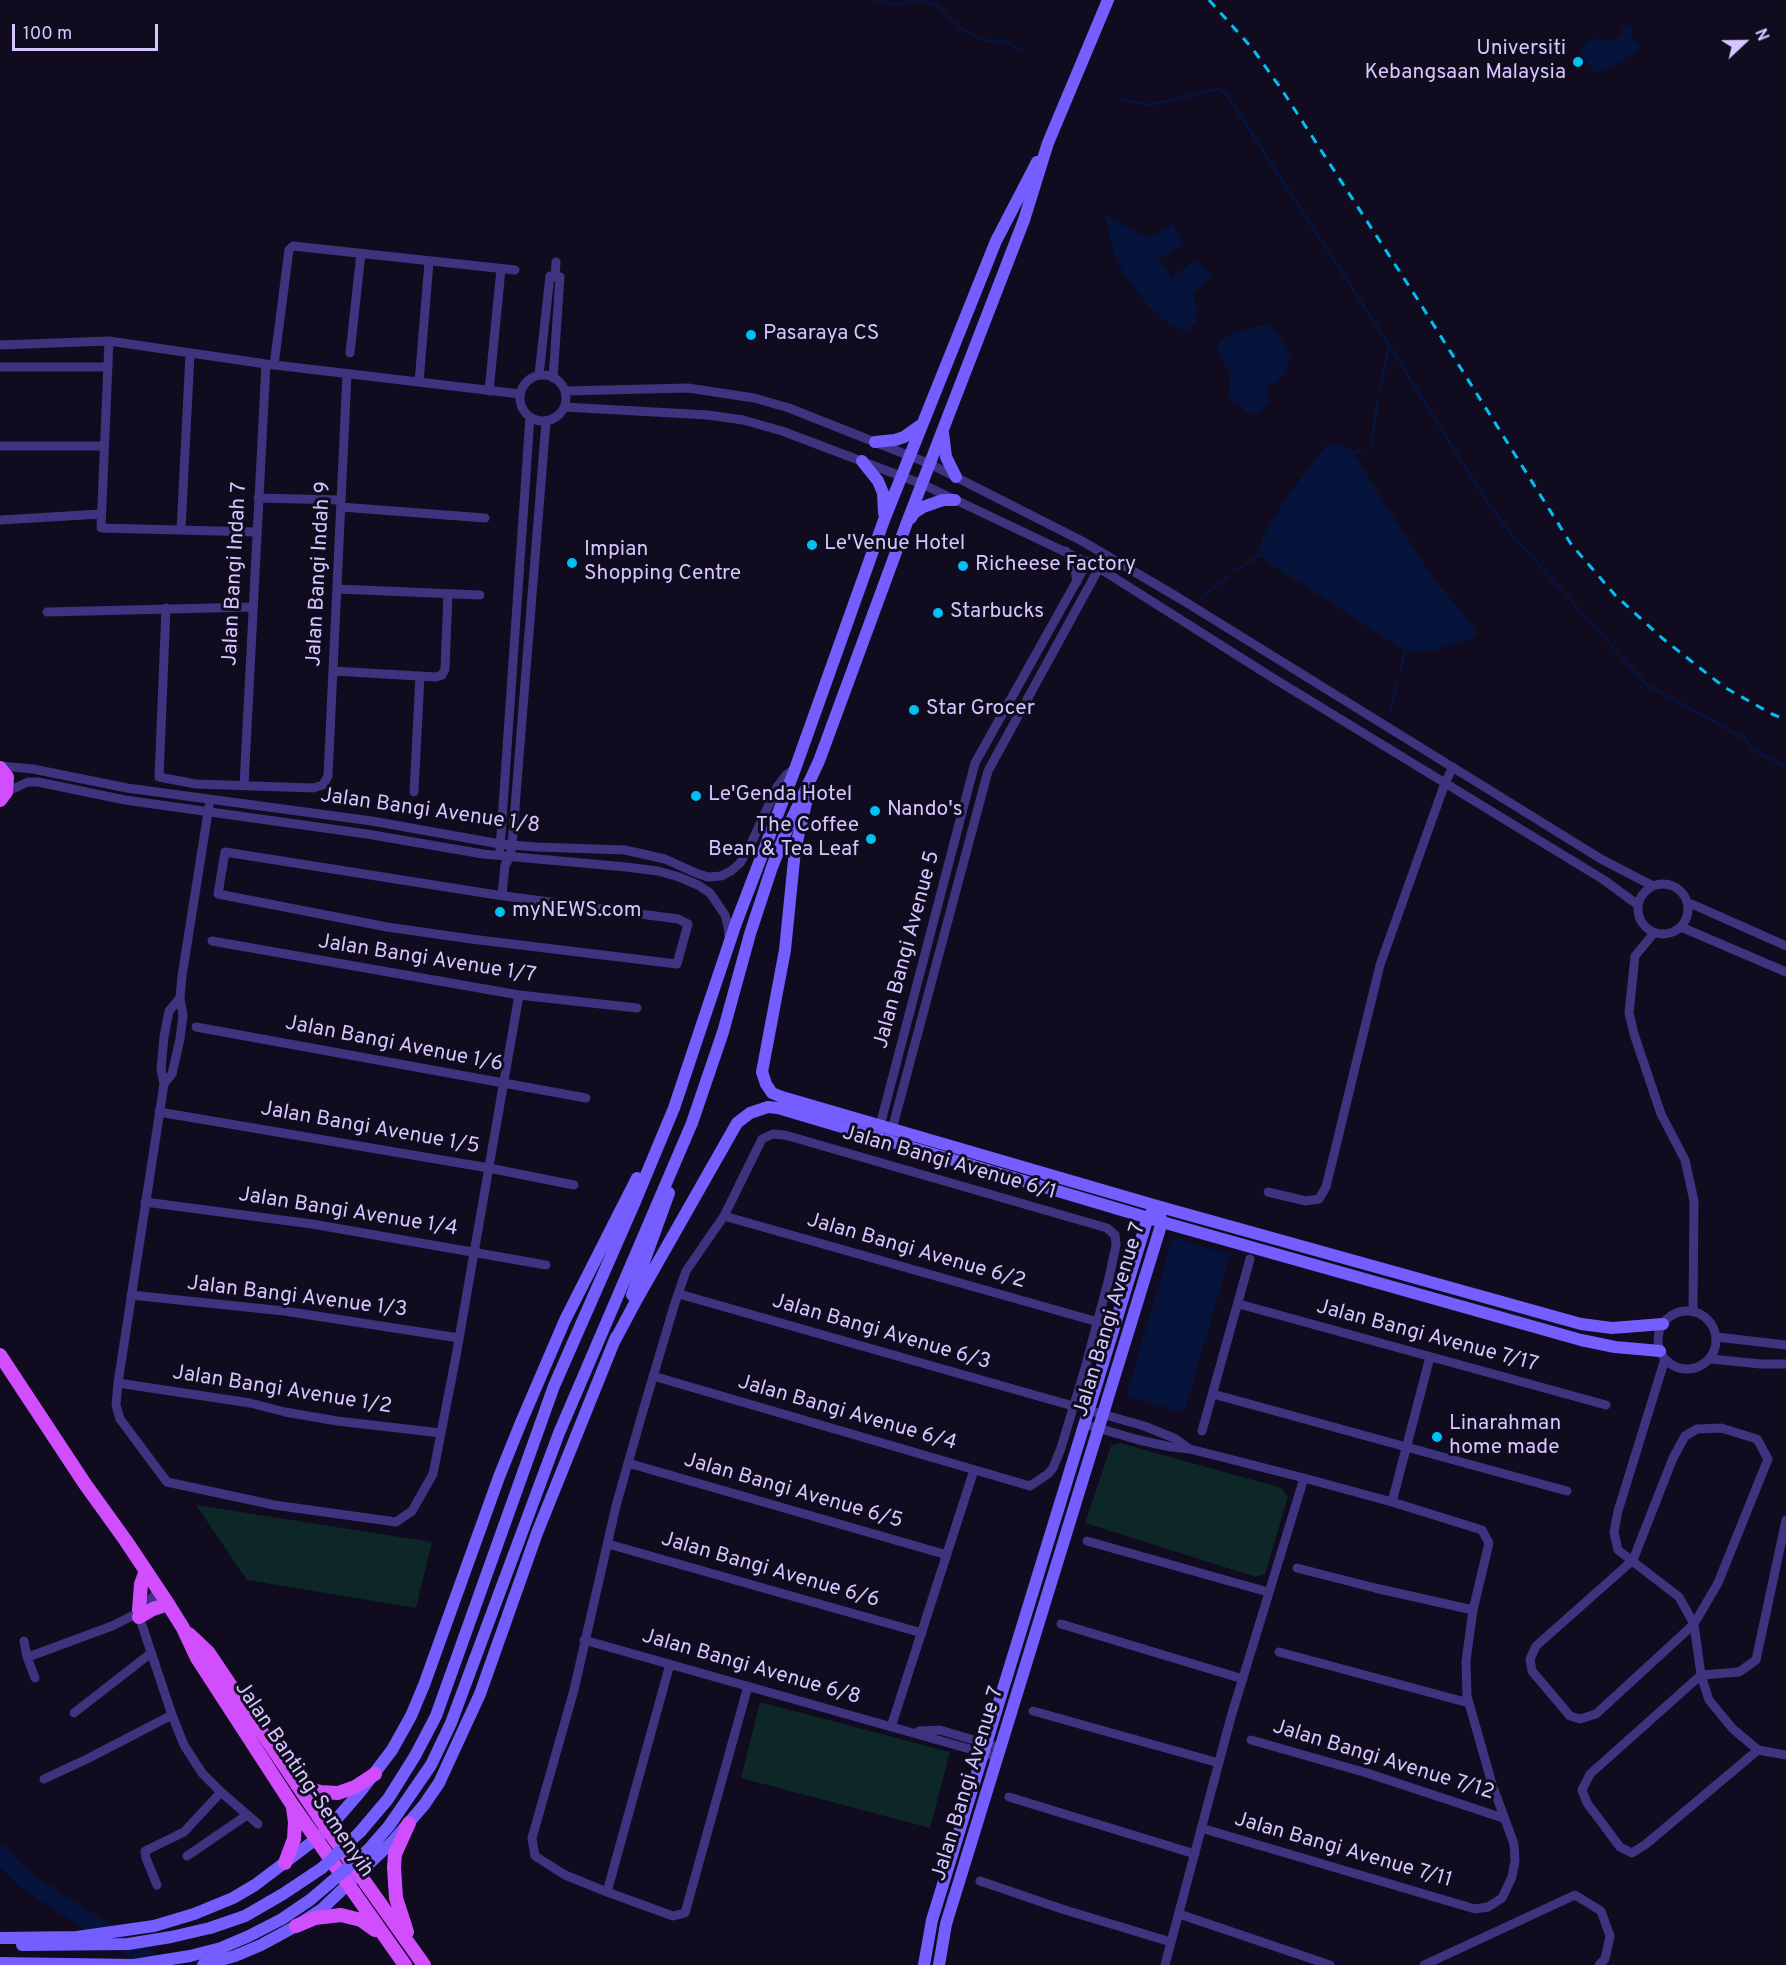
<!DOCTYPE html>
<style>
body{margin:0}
#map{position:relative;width:1786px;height:1965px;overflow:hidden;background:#100b1e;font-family:Overpass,sans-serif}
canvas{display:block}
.north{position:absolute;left:1714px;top:12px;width:60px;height:60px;-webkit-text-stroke:4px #100b1e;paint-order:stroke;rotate:68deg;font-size:16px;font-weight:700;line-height:24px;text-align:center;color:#d4c7ff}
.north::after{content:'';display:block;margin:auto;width:21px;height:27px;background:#d4c7ff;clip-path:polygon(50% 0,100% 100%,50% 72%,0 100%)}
.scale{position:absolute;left:12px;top:24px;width:146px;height:27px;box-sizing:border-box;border:3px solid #d4c7ff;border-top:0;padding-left:8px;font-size:18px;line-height:21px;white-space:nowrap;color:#d4c7ff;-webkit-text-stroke:4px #100b1e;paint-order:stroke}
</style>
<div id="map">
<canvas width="1786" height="1965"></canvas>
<div class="north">N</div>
<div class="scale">100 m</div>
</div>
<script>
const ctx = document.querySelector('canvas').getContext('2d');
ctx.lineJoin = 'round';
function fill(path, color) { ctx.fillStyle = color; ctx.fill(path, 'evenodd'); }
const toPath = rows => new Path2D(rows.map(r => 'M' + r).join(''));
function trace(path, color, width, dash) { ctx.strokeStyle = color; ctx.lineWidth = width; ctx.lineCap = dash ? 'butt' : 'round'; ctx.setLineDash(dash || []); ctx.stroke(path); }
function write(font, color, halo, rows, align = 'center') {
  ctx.font = font + ' Overpass,sans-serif'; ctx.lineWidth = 6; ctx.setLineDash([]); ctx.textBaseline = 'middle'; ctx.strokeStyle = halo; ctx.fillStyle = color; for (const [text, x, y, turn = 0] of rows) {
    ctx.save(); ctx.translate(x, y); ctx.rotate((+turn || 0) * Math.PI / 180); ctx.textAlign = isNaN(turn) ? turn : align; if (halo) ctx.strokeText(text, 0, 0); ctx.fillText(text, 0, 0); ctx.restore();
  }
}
fill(toPath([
 [1120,1443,1282,1488,1288,1497,1265,1574,1256,1577,1085,1523,1111,1446],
 [196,1505,432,1542,416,1608,247,1580],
 [760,1702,950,1752,930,1828,741,1778]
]), '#0d2628');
fill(toPath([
 [1631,25,1633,38,1640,48,1622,61,1597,74,1578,53,1591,38,1607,41,1620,37,1622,28],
 [1105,215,1148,237,1173,224,1185,245,1159,259,1172,278,1194,260,1212,275,1193,295,1197,308,1196,321,1188,332,1170,325,1148,306,1125,275,1113,252],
 [1271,324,1293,358,1286,366,1285,374,1277,381,1268,386,1268,404,1256,414,1247,412,1237,403,1227,399,1230,389,1231,376,1218,352,1218,344,1229,335,1249,328],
 [1337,444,1347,447,1351,450,1431,575,1474,627,1477,633,1473,638,1428,652,1405,651,1270,564,1259,555,1258,550,1263,537,1284,502,1309,467,1327,445],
 [1173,1237,1230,1255,1184,1413,1126,1396]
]), '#06143b');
trace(toPath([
 [875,0,896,5,917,0],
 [923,0,937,5,963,30,982,40,1006,42,1024,51],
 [1119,99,1149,105,1219,89,1227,95,1389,345,1489,505,1513,536,1647,685,1744,738,1754,750,1786,767],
 [1380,388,1389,346],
 [1372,443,1377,401],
 [1353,454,1363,449],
 [1237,570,1259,555],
 [1202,598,1227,577],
 [1400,672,1405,651],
 [1390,711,1397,684]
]), '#06143b', 3);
trace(toPath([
 [0,1854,25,1880,157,1965]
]), '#06143b', 18);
trace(toPath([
 [555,277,556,262],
 [109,341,101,528,256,532],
 [0,345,109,341,266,364,520,394],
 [350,353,361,253],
 [274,365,289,250,293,246,515,270],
 [0,367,108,367],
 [539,375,550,276,560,277,553,378],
 '520 398a23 23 0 1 1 46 0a23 23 0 1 1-46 0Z',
 [419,382,429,262],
 [489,391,501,269],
 [565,391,688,388,754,398,789,408,930,464,1082,541,1179,598,1601,859,1653,886],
 [564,407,708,415,743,420,782,431,922,484,1099,568,1273,678,1604,880,1638,905],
 [0,446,104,446],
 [258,498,341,500],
 [341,507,485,518],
 [0,520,101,514],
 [181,530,190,354],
 [1066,551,1075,569,1077,582],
 [337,589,480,595],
 [166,608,159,777,196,784,313,788,323,785,328,776,347,374],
 [47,612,252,607],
 [333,671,436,677,442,675,445,669,448,594],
 [0,766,33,769,127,788,372,821,500,844,537,847,625,850,665,859,696,873,708,877,721,876,731,871,740,863,749,848,777,787,787,774,795,769],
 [244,785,266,364],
 [6,792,28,782,38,782,125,800,367,834,483,854,626,867,658,871,679,877,698,885,710,893,725,915,728,926,729,937],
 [414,792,420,676],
 [500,849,530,417],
 [225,852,497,895,678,919,688,924,677,964,471,939,387,927,218,894,225,852],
 '1638 909a25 25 0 1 1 50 0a25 25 0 1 1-50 0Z',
 [502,895,505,865,510,857,512,845,546,421],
 [1687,903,1694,905,1786,946],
 [1681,927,1786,972],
 [1654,933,1635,956,1629,1013,1634,1034,1661,1114,1685,1160,1694,1201,1693,1311],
 [212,941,519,995,637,1008],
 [180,998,169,1011,164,1037,161,1069,164,1084,118,1383,116,1405,120,1419,167,1482,274,1505,396,1522,412,1511,433,1474,456,1356,519,995],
 [196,1027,586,1098],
 [164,1084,172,1074,180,1039,183,1015,180,998,182,976,209,806],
 [159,1112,489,1168,574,1185],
 [891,1133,988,771,1099,568],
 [877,1137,975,763,1088,561],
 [1268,1192,1306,1201,1319,1199,1326,1187,1380,965,1445,783,1453,767],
 [145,1202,312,1224,546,1265],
 [724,1216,1098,1322],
 [679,1294,1073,1406],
 [131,1295,284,1311,459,1338],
 [1239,1304,1606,1405],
 '1658 1340a29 29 0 1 1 58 0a29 29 0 1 1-58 0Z',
 [1717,1337,1786,1345],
 [1665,1359,1618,1511,1614,1532,1618,1550,1679,1597,1694,1624,1701,1675,1709,1700,1733,1729,1758,1750,1786,1755],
 [1710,1359,1761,1364,1786,1364],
 [653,1376,1030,1486,1048,1474,1053,1468,1061,1448,1086,1365,1109,1278,1116,1245,1115,1235,1107,1228,785,1135,773,1134,762,1139,724,1216,686,1271,674,1306,640,1421,616,1506,574,1690,532,1838,535,1856,565,1875,607,1892,673,1916,685,1913,748,1686],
 [118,1383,250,1403,285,1412,337,1421,441,1433],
 [1213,1394,1567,1491],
 [1088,1410,1144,1426,1174,1438,1188,1448],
 [1084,1424,1139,1440,1171,1447,1190,1449,1304,1478,1392,1502,1482,1530,1489,1543,1473,1610,1466,1661,1467,1696,1492,1784,1514,1844,1515,1861,1512,1877,1502,1898,1488,1907,1475,1909,1201,1828],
 [1721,1428,1757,1439,1768,1459,1718,1583,1694,1624,1596,1714,1580,1719,1570,1716,1532,1671,1530,1659,1536,1646,1633,1560,1673,1458,1685,1436,1697,1429,1721,1428],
 [1202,1431,1250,1259],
 [628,1463,947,1555],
 [1392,1502,1430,1357],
 [1087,1541,1268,1592],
 [608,1544,922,1633],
 [1297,1568,1375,1588,1473,1610],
 [138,1613,172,1715,184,1745,202,1773,221,1792,258,1824],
 [1061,1624,1243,1679],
 [584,1640,998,1757],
 [24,1641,27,1657,39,1653,112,1626,138,1613,139,1610,159,1591],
 [1279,1652,1469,1703],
 [27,1657,35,1678],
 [1033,1711,1219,1763],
 [74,1713,151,1653],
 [891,1727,974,1470],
 [919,1731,940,1730,1001,1748],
 [1251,1740,1367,1773,1503,1818],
 [1758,1750,1646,1844,1632,1853,1620,1847,1587,1803,1582,1790,1590,1774,1701,1675,1739,1672,1756,1660,1786,1520],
 [44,1779,87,1759,172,1715],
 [1009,1797,1195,1854],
 [187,1856,247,1815],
 [980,1881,1065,1910,1171,1942],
 [157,1885,146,1858,145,1851,184,1832,221,1792],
 [607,1892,670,1664],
 [1179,1914,1330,1965],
 [1165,1965,1231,1717,1304,1478],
 [1424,1965,1575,1895,1601,1911,1610,1936,1605,1959,1599,1965]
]), '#3e337f', 9);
trace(toPath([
 [943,433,946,457,956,477],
 [875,442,895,440,904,437,921,425],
 [862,461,878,481,883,493,884,513],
 [911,518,914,513,923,507,943,500,955,500],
 [807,799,795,850,785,950,762,1072,766,1084,772,1093,782,1097,1157,1206,1581,1324,1612,1328,1663,1324],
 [632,1295,669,1193],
 [613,1344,637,1299,737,1123,750,1113,768,1107,778,1108,1162,1222,1581,1340,1615,1347,1660,1351],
 [360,1832,388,1799,415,1756,436,1716,554,1386,634,1204,674,1108,736,923,795,769,884,520,996,241,1037,162],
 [369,1849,389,1826,431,1765,451,1723,559,1433,692,1123,723,1032,750,934,772,867,788,827,819,761,906,525,1024,220,1048,143,1108,0],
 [0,1938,77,1937,154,1926,194,1914,233,1898,255,1885,316,1839,328,1829,360,1792,392,1750,411,1716,424,1685,499,1477,522,1420,565,1320,637,1178],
 [22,1945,128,1944,171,1937,210,1928,245,1916,283,1894,322,1868],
 [0,1963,134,1965,190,1956,221,1948,249,1936,282,1919,310,1900,330,1883],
 [203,1965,235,1956,261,1945,296,1926,322,1909,394,1840,424,1805,439,1783,480,1694,537,1533,616,1337],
 [924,1965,932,1920,1148,1217,1152,1212],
 [939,1965,946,1924,1162,1222,1160,1216]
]), '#745eff', 12);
trace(toPath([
 [0,768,7,777,6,792,0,800],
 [0,1355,85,1484,126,1541,168,1604,183,1628,197,1658,291,1803,405,1965],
 [139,1610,141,1584,146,1571],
 [139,1617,153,1609,168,1604],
 [189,1634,208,1652,325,1826,424,1965],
 [297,1785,320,1792,338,1793,355,1787,375,1774],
 [285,1863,294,1839,295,1822,293,1808],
 [296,1926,315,1918,341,1915,361,1920,375,1930],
 [407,1932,396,1898,394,1867,395,1854,409,1823]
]), '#d14eff', 14);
trace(toPath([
 [1209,0,1252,48,1282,90,1418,300,1571,544,1615,595,1662,638,1724,687,1772,714,1786,720]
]), '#00bff2', 3, [9, 8]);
trace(toPath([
 [322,1868,360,1832],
 [330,1883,369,1849]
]), '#745eff', 12);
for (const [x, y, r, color] of [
 [1578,62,6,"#00bff2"],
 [751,335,6,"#00bff2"],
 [812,545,6,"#00bff2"],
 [572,563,6,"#00bff2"],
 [963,566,6,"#00bff2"],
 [938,613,6,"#00bff2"],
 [914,710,6,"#00bff2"],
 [696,796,6,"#00bff2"],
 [875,811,6,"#00bff2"],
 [871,839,6,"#00bff2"],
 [500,912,6,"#00bff2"],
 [1437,1437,6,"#00bff2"]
]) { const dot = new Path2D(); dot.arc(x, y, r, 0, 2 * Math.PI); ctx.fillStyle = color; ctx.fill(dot); trace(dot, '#100b1e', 2); }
write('21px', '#d4c7ff', '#100b1e', [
 ["Universiti",1566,50,"right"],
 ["Kebangsaan Malaysia",1566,74,"right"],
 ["Pasaraya CS",763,335],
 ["Le'Venue Hotel",824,545],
 ["Impian",584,551],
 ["Shopping Centre",584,575],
 ["Richeese Factory",975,566],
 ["Starbucks",950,613],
 ["Star Grocer",926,710],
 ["Le'Genda Hotel",708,796],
 ["Nando's",887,811],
 ["The Coffee",859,827,"right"],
 ["Bean & Tea Leaf",859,851,"right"],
 ["myNEWS.com",512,912],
 ["Linarahman",1449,1425],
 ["home made",1449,1449]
], 'left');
write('21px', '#d4c7ff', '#100b1e', [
 ["Jalan Bangi Indah 7",236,574,-87],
 ["Jalan Bangi Indah 9",320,574,-87],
 ["Jalan Bangi Avenue 1/8",430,812,8],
 ["Jalan Bangi Avenue 5",908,950,-75],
 ["Jalan Bangi Avenue 1/7",427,960,9],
 ["Jalan Bangi Avenue 1/6",394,1045,11],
 ["Jalan Bangi Avenue 1/5",370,1129,10],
 ["Jalan Bangi Avenue 6/1",949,1164,16],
 ["Jalan Bangi Avenue 1/4",348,1213,9],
 ["Jalan Bangi Avenue 6/2",916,1252,16],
 ["Jalan Bangi Avenue 1/3",297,1298,7],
 ["Jalan Bangi Avenue 7",1111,1320,-73],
 ["Jalan Bangi Avenue 6/3",881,1333,16],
 ["Jalan Bangi Avenue 7/17",1427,1337,15],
 ["Jalan Bangi Avenue 1/2",282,1391,9],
 ["Jalan Bangi Avenue 6/4",847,1414,16],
 ["Jalan Bangi Avenue 6/5",793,1492,16],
 ["Jalan Bangi Avenue 6/6",770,1571,16],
 ["Jalan Bangi Avenue 6/8",751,1668,16],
 ["Jalan Bangi Avenue 7/12",1383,1761,17],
 ["Jalan Banting-Semenyih",303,1780,56],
 ["Jalan Bangi Avenue 7",969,1784,-73],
 ["Jalan Bangi Avenue 7/11",1343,1851,16]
]);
</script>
